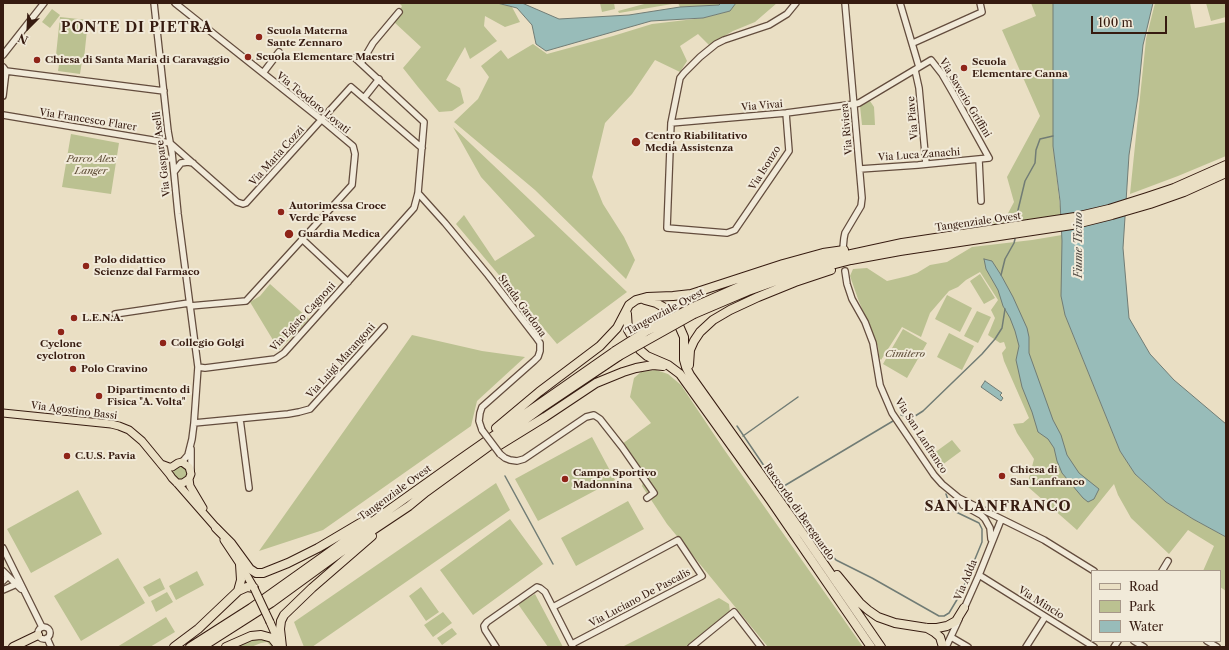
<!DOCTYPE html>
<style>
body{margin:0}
#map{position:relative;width:1229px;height:650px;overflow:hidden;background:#eadfc4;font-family:"Libre Caslon Text",serif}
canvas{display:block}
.frame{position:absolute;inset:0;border:4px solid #361b10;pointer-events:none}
.legend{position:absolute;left:1091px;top:570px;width:130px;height:72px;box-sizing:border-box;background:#f1ead9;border:1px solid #a69789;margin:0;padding:5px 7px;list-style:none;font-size:12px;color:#361b10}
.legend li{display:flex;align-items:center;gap:8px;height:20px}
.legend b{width:20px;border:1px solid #a69789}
.north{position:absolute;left:8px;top:8px;width:40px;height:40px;-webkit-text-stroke:3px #f1ead9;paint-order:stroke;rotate:204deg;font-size:11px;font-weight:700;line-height:16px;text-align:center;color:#361b10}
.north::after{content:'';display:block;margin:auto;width:14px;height:18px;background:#361b10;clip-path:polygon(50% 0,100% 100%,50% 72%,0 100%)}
.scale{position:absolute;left:1091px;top:16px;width:76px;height:18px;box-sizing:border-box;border:2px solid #361b10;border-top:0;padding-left:5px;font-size:12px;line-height:14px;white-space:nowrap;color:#361b10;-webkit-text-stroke:3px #f1ead9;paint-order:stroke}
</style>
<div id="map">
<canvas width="1229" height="650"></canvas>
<div class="frame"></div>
<ul class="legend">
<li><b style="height:5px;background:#eadfc4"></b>Road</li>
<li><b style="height:11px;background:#bbc191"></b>Park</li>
<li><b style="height:11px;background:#98bcb9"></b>Water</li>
</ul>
<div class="north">N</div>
<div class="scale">100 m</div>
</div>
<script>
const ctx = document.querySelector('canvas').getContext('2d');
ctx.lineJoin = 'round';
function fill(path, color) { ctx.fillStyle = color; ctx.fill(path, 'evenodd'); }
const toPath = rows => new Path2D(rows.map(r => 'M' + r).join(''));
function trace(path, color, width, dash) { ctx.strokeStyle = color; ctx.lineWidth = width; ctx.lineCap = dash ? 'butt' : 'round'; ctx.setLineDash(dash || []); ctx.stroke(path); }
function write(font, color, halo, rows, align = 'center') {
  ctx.font = font + ' "Libre Caslon Text",serif'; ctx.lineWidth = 4; ctx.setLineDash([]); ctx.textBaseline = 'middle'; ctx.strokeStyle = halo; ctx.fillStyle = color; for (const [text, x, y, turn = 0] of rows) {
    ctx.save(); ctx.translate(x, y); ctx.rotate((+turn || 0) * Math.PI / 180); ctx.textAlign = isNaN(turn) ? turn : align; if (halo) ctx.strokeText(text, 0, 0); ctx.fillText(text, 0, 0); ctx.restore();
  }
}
fill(toPath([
 [399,3,497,3,512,7,520,22,505,27,485,16,484,26,497,41,470,59,465,47,446,80,460,88,464,103,452,111,439,112,418,87,403,68,421,47,394,22,402,6],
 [600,3,614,3,615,9,602,12],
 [648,3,721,3,719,5,680,7,678,3,619,13,618,11],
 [736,3,777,3,755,22,733,31,709,45,698,34,680,46,687,61,680,72,655,60,632,94,605,123,592,177,603,204,624,237,635,260,626,279,535,190,454,122,478,99,489,77,481,66,501,50,508,59,533,44,547,54,613,36,652,24,703,18,730,11],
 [1031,3,1053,3,1053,146,1061,215,1004,225,996,225,990,220,1005,219,1014,202,1007,177,1040,116,1002,30,1036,16],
 [1155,3,1190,3,1195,28,1226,22,1226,156,1178,176,1130,194,1146,39],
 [1206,3,1226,3,1226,17,1211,21],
 [52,9,60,15,50,28,42,22],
 [60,17,88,20,84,59,56,55],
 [60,58,82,61,80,74,58,71],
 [870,101,874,107,875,125,862,125,860,106],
 [453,127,627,292,557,344,456,224,464,215,495,261,535,236,481,177],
 [71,134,119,143,111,194,62,187],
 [1062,235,1065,315,1120,451,1135,474,1166,502,1193,519,1226,537,1226,591,1220,587,1220,571,1203,571,1214,546,1188,530,1169,554,1131,518,1118,495,1114,484,1077,530,1027,486,1034,459,1017,433,1013,424,1023,423,1029,418,1004,361,1002,353,1006,348,1004,342,1000,343,988,335,995,318,991,310,998,300,980,272,966,280,958,287,949,291,930,313,921,337,902,327,881,360,879,357,878,347,858,299,850,276,853,269,867,268,887,281,908,276,917,273,930,265,947,262,972,247,1032,240],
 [980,274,995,298,984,304,970,281],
 [270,284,309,319,279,350,250,302,260,296],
 [947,295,972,308,960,332,935,319],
 [977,311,991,317,978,343,964,336],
 [903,329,927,343,907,378,883,364],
 [949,333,974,346,962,370,937,357],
 [412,335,482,351,525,357,477,401,471,426,323,530,259,551],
 [656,370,668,374,681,385,723,448,863,647,768,647,667,524,642,486,645,476,622,444,651,423,630,397,634,378,641,372],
 [592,437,615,480,538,521,515,479],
 [952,440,961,451,938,468,930,456],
 '173 473a7 7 0 1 1 14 0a7 7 0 1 1-14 0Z',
 [496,483,510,510,312,647,304,647,294,622],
 [78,490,102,534,31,573,7,529],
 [628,501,644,529,576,566,561,538],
 [510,519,543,564,473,615,440,570],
 [118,558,145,603,81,641,54,596],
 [197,571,204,585,176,600,169,586],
 [160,578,165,589,149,597,143,587],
 [421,587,439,612,426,621,409,596],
 [167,592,173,602,156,612,151,601],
 [535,594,563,647,548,647,518,604],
 [719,598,729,604,730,612,686,647,622,647],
 [443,612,452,623,433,637,424,625],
 [166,617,175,632,150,647,117,647],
 [452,628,457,634,442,645,437,638],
 [252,638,270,640,276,647,272,647,267,642,261,643,251,647,232,647]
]), '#bbc191');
const water = toPath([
 [497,3,522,3,559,19,629,15,680,7,719,5,721,3,736,3,730,11,703,18,651,21,546,51,536,44,532,25,517,8,497,3],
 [1053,3,1153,3,1143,45,1138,96,1129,155,1123,248,1129,318,1150,354,1174,380,1226,424,1226,537,1193,519,1166,502,1135,474,1120,451,1065,315,1061,296,1062,241,1060,201,1053,146,1053,3],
 [984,259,992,261,1001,275,1013,297,1027,328,1029,337,1029,353,1053,420,1061,435,1067,455,1079,473,1099,489,1094,499,1088,502,1083,498,1062,473,1057,461,1054,448,1048,439,1038,432,1032,412,1022,387,1016,360,1019,346,1015,331,1010,318,1003,306,998,290,986,269,984,259],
 [985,381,1002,393,1000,395,1003,398,1001,401,981,387,985,381]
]);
fill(water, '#98bcb9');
trace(water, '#717c75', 1);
trace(toPath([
 [1016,223,1018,210,1025,181,1035,163,1036,150,1040,139,1053,136],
 [1001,275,1005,259,1014,243,1015,239],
 [901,415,912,418,923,411,982,354,995,339,1002,328,1005,309],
 [737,426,775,482,808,526,836,560,872,578,939,616,944,616,949,613,961,593,982,542,982,529,979,523,954,511,950,505,946,494],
 [743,436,798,397],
 [505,476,553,564],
 [779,489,893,421]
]), '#717c75', 1.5);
const minor = toPath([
 [154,3,168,131,172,153,178,214,198,367,194,423,192,439,188,455,182,462],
 [175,3,322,120,353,146,355,154,352,185,246,301,190,306],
 [900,3,919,67],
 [913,43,982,12,980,3],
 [3,55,44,3],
 [361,63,366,55,373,43,399,12],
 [3,67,6,71,164,91],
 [915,70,919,88,926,164],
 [263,73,279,52],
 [3,96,6,71],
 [364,98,379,79],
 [786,113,789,151,735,230,727,233,667,228,671,123,680,78,684,73,700,57,716,44,724,40,769,25,787,14,796,3],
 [3,115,170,143,237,202,243,204,246,203,351,87,422,148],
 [671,123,786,113,855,104,859,103,931,60,942,74,953,93,989,158,918,165,860,169],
 [979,160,981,201],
 [174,172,181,163,188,162,193,163],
 [418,193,445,223,488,275,535,336,540,343,540,351,538,357,534,361,482,407,480,413,479,421,482,430],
 [302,239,348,282],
 [843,248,844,238,845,233,861,206,862,198,845,3],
 [845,271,847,284,852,299,865,322,873,343,880,385,892,413,934,475,942,484,959,498,1044,540,1094,571],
 [115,314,189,303],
 [198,367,205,368,275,359,284,353,414,208,418,193,424,122,355,58],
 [240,419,249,488],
 [194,423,288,414,299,412,310,409,384,327],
 [500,454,505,458,510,460,517,461,524,459,586,417,594,415,600,419,622,447,654,493,647,498],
 [191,471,191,449],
 [960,499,963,505,981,515,985,519,990,528,991,539],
 [3,548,42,627],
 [3,571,21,589],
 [1162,571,1168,561],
 [979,575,1094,647],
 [3,581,8,576],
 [3,590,19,583],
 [553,607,678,540,702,576,572,644],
 [963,611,979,575,1001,520],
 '38 633a6 6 0 1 1 12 0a6 6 0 1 1-12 0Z',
 [951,637,968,647],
 [47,638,51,647],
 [1134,641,1144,647],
 [1207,641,1217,647],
 [496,647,485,630,484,626,487,622,537,587,540,588,545,592,573,647],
 [691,647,734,612,761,647],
 [946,647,959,619],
 [1026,647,1045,617],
 [1114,647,1118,641]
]);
const major = toPath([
 [3,413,111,424,119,426,129,430,142,441,170,475,172,478,177,483,219,531],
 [161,464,169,467,172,467,178,463,182,462,189,467,191,474,189,479,183,483,177,483],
 [189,479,190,486,203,508],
 [224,540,240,564,254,588],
 [270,622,280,645]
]);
const highway = toPath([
 [645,300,656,303,665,308,677,321,684,337,684,360,686,367,690,375,804,535,881,647],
 [691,308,741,286,810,263,902,243,1075,217,1109,209,1147,197,1174,188,1226,165],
 [627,314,628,330,640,350,647,356,668,365,680,374,771,501,871,647],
 [694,314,748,291,779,280,816,269,851,260,900,251,1072,225,1112,215,1150,204,1184,192,1226,173],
 [689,365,690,350,694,341,700,332,713,320,730,310,758,297,795,282,831,270],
 [496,428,539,392,600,346,617,328,629,305,636,300,647,297,673,296,691,294,783,264,823,253,844,250],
 [498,446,545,417,596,383,623,372,636,368,653,365,663,366],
 [216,528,231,543,250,569,256,573,263,573,288,563,318,548,367,519],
 [837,575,860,603,868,610,878,617,895,623,927,628,937,628,947,626,956,621,964,608],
 [238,591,247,587,254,588],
 [927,628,934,632,940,637,943,647],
 [13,647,38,635],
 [174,647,198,629,238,591,241,580,240,564],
 [190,647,251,608,459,460,615,351],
 [202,647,271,603,352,544,409,506,426,492,540,409,619,356],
 [226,647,251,636,261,635,272,638,279,647],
 [282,647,280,629,281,621,284,615,312,588,372,536]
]);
trace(minor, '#634c3d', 8);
trace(major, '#361b10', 9);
trace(highway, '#361b10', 10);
trace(minor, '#f1ead9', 5.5);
trace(major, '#eadfc4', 7);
trace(highway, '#eadfc4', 8);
const minorBridge = toPath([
 [482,430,500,454]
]);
const majorBridge = toPath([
 [254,588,270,622]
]);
const highwayBridge = toPath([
 [615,351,645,332,691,308],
 [619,356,694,314]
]);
trace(minorBridge, '#634c3d', 8, []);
trace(majorBridge, '#361b10', 9, []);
trace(highwayBridge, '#361b10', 10, []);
trace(minorBridge, '#f1ead9', 5.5);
trace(majorBridge, '#eadfc4', 7);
trace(highwayBridge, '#eadfc4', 8);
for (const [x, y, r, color] of [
 [259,37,4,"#8f2418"],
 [248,57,4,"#8f2418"],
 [37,60,4,"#8f2418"],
 [964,68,4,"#8f2418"],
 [636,142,5,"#8f2418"],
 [281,212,4,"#8f2418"],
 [289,234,5,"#8f2418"],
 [86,266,4,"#8f2418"],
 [74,318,4,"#8f2418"],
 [61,332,4,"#8f2418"],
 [163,343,4,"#8f2418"],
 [73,369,4,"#8f2418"],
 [99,396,4,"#8f2418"],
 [67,456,4,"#8f2418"],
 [1002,476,4,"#8f2418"],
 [565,479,4,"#8f2418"]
]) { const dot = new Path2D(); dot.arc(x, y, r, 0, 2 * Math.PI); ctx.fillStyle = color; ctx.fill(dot); trace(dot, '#f1ead9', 1.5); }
write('bold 10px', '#361b10', '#f1ead9', [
 ["Scuola Materna",267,31],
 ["Sante Zennaro",267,43],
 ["Scuola Elementare Maestri",256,57],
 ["Chiesa di Santa Maria di Caravaggio",45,60],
 ["Scuola",972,62],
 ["Elementare Canna",972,74],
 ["Centro Riabilitativo",645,136],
 ["Media Assistenza",645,148],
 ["Autorimessa Croce",289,206],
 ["Verde Pavese",289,218],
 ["Guardia Medica",298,234],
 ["Polo didattico",94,260],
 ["Scienze dal Farmaco",94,272],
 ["L.E.N.A.",82,318],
 ["Collegio Golgi",171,343],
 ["Cyclone",61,344,"center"],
 ["cyclotron",61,356,"center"],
 ["Polo Cravino",81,369],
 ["Dipartimento di",107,390],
 ["Fisica \"A. Volta\"",107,402],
 ["C.U.S. Pavia",75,456],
 ["Chiesa di",1010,470],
 ["San Lanfranco",1010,482],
 ["Campo Sportivo",573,473],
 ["Madonnina",573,485]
], 'left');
write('10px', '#361b10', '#f1ead9', [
 ["Via Saverio Griffini",965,98,59],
 ["Via Teodoro Lovati",313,103,39],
 ["Via Vivai",762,106,-5],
 ["Via Piave",913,118,-95],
 ["Via Francesco Flarer",88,120,9],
 ["Via Riviera",847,129,-95],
 ["Via Gaspare Aselli",162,154,-97],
 ["Via Luca Zanachi",919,155,-4],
 ["Via Maria Cozzi",277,156,-48],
 ["Via Isonzo",765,168,-58],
 ["Tangenziale Ovest",978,222,-8],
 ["Strada Gardona",522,306,54],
 ["Tangenziale Ovest",665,312,-28],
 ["Via Egisto Cagnoni",303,317,-47],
 ["Via Luigi Marangoni",341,361,-48],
 ["Via Agostino Bassi",74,411,7],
 ["Via San Lanfranco",921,436,57],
 ["Tangenziale Ovest",395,493,-36],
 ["Raccordo di Bereguardo",799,512,55],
 ["Via Adda",966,580,-67],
 ["Via Luciano De Pascalis",640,598,-28],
 ["Via Mincio",1041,603,32]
]);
write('italic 10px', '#5e4d37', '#f1ead9', [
 ["Parco Alex",91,159],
 ["Langer",91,171],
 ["Cimitero",905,354]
]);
write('italic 11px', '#534b43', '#f1ead9', [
 ["Fiume Ticino",1079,245,-90]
]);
ctx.letterSpacing = '1px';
write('bold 14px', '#361b10', '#f1ead9', [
 ["PONTE DI PIETRA",137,28],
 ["SAN LANFRANCO",998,507]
]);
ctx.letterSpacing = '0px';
</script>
